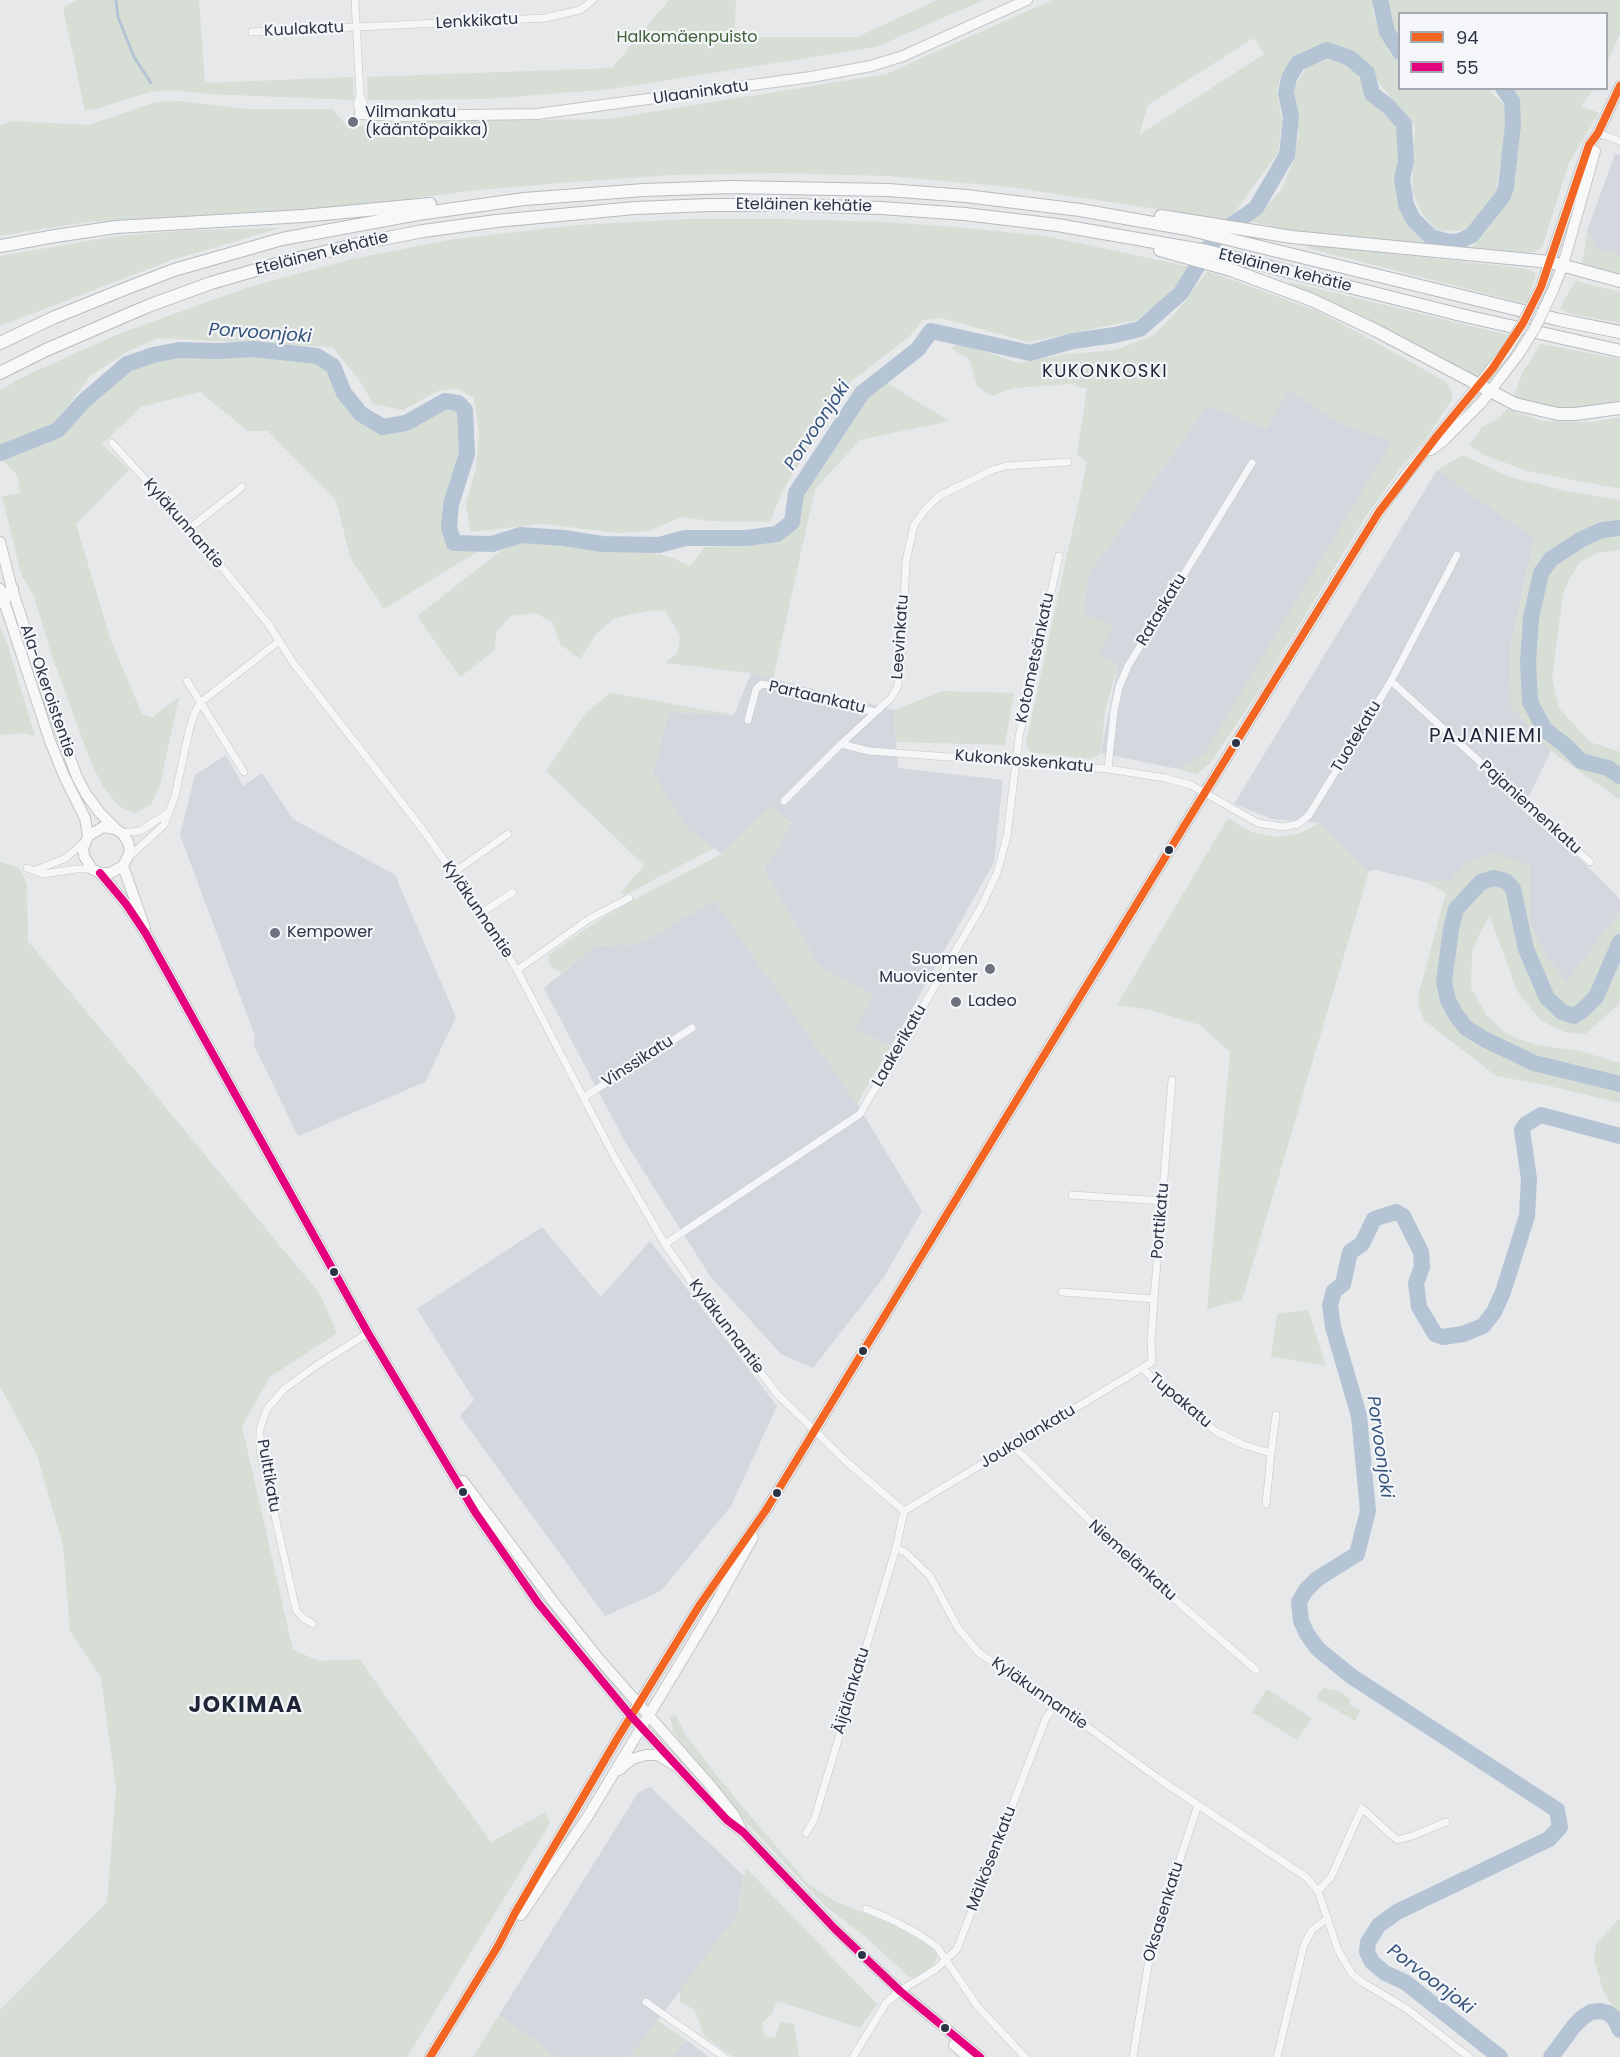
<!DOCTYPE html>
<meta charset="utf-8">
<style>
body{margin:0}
#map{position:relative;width:1620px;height:2057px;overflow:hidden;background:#e6e8ea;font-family:Poppins,sans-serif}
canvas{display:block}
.legend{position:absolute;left:1398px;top:12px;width:210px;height:78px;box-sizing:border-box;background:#f4f6f9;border:2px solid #a4a8b1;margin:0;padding:8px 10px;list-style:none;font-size:18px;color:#2b3445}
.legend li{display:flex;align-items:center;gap:12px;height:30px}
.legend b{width:30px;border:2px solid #a4a8b1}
</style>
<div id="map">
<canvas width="1620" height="2057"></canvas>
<ul class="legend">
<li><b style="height:8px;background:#f26522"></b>94</li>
<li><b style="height:8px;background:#e5007d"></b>55</li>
</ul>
</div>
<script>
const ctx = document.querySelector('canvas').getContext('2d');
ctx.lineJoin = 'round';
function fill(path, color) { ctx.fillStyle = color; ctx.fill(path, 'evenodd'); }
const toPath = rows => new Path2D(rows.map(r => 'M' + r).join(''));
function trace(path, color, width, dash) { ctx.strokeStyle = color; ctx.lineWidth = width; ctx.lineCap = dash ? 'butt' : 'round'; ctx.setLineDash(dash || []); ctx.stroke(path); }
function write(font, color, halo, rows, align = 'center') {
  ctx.font = font + ' Poppins,sans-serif'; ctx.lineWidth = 4.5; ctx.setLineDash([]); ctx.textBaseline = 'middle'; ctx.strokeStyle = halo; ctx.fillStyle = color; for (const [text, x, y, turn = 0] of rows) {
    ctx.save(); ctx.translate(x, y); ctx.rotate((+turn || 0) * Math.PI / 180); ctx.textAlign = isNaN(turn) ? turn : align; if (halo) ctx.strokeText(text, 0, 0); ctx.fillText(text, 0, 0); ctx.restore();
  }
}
fill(toPath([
 [1615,154,1620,155,1620,255,1596,248,1587,231],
 [1288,389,1344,425,1392,442,1204,755,1178,769,1101,753,1118,665,1097,655,1082,613,1089,574,1207,405,1266,428],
 [1437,470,1534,538,1510,649,1539,735,1551,751,1522,810,1583,862,1620,899,1620,912,1567,982,1546,956,1530,924,1530,865,1464,864,1452,880,1425,882,1376,870,1369,871,1319,823,1272,819,1234,804],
 [751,673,894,710,898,768,1003,780,994,862,891,1046,853,1029,873,996,819,966,764,870,792,823,770,807,722,854,686,827,652,773,669,712,734,715],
 [226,755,243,786,262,773,293,819,395,875,456,1017,425,1082,298,1136,254,1045,255,1036,180,835,195,775],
 [714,900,857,1104,922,1211,884,1277,813,1368,781,1354,710,1276,624,1140,544,988,596,946,640,944],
 [542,1227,601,1297,650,1241,777,1406,731,1506,661,1591,605,1616,460,1416,474,1400,417,1309],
 [650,1787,744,1876,737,1915,630,2057,557,2057,499,2015,638,1793],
 [686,2040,709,2057,671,2057]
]), '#d4d7dd');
fill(toPath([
 [76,0,199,0,205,83,353,77,354,100,208,94,172,90,150,92,99,108,85,111,63,8],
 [669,0,736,0,734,37,857,37,937,0,984,0,876,47,611,89,487,99,368,100,367,77,612,68],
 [1052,0,1373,0,1373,14,1390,53,1399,61,1400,88,1487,89,1504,104,1507,122,1494,203,1474,225,1458,231,1436,230,1422,213,1413,193,1412,165,1415,127,1354,52,1325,43,1293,59,1282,74,1277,90,1282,121,1278,153,1229,220,1010,187,889,176,775,173,671,175,559,183,468,191,328,210,86,222,0,236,0,125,12,121,88,125,156,102,180,101,248,109,332,109,348,127,406,121,608,119,886,74],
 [1254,38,1264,54,1139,135,1148,105],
 [1387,0,1620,0,1620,34,1607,62,1606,14,1400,14,1399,40,1388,18],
 [1330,59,1348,64,1363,82,1367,99,1396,122,1399,134,1397,191,1407,219,1423,239,1440,245,1354,239,1289,230,1247,221,1266,207,1281,190,1293,162,1299,132,1294,105,1295,86,1307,67],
 [1513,89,1594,89,1581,106,1599,113,1569,163,1542,247,1535,252,1518,253,1471,248,1487,230,1509,200,1516,174,1519,133,1518,99],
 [688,219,783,219,885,222,955,227,1046,236,1191,267,1174,292,1136,320,1028,342,941,318,923,320,909,337,849,383,783,490,770,522,710,521,682,517,648,531,618,533,543,524,470,532,466,503,476,468,479,434,474,398,457,388,438,391,403,410,373,404,360,381,332,347,159,338,128,351,90,376,57,421,0,446,0,390,29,374,121,333,249,287,352,259,448,240,578,225],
 [280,228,172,260,0,326,0,256,117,236,193,230],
 [1587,231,1596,248,1620,255,1620,275,1581,264,1584,255],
 [1308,244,1529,269,1536,274,1527,304,1307,248],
 [1207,271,1315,310,1359,333,1446,382,1452,391,1452,400,1425,440,1399,470,1364,519,1263,685,1211,762,1197,774,1178,769,1204,754,1392,442,1344,425,1288,390,1266,428,1207,405,1089,574,1082,613,1113,626,1098,655,1118,665,1105,711,1101,753,1091,759,1029,752,1026,743,1087,463,1077,453,1087,389,1069,384,1014,388,992,396,977,386,970,360,950,348,962,343,1017,363,1067,354,1116,350,1154,335,1185,302],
 [1576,281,1620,292,1620,323,1571,314,1560,309,1567,295],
 [1290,282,1508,335,1494,358,1477,379,1344,309,1288,284],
 [1541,344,1620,359,1620,402,1556,409,1534,405,1514,397,1522,373],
 [253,353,315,361,329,372,340,396,357,416,380,432,410,428,448,406,454,409,458,414,460,456,456,475,442,504,443,532,447,546,456,548,485,547,384,609,350,557,336,500,268,431,248,431,200,392,141,407,102,444,129,470,76,524,110,638,142,714,153,717,179,697,160,785,152,803,135,814,119,806,103,787,90,760,52,656,34,596,21,574,2,496,21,493,17,475,3,460,61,434,88,405,134,367,160,359,181,356,220,357],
 [886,382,949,421,860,440,815,489,773,679,751,673,665,663,678,652,680,636,665,610,646,611,615,618,596,634,580,659,560,644,553,623,536,613,511,616,497,631,494,651,460,677,417,616,512,542,648,552,670,557,690,566,705,547,745,546,779,541,798,526,801,500,826,455,855,411],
 [1507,409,1542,421,1592,422,1620,417,1620,489,1527,471,1484,455,1469,445,1482,427,1498,419],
 [1463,455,1510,477,1571,492,1620,500,1620,550,1597,553,1580,562,1569,579,1563,594,1552,678,1559,708,1590,742,1620,752,1620,800,1551,751,1511,707,1510,649,1534,538,1437,470],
 [0,628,7,643,35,736,24,733,0,735],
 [943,691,1014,693,1005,745,896,742,894,710],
 [610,693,735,715,669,712,653,773,686,827,714,848,629,893,620,894,644,865,546,771,585,714],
 [770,806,792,824,764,871,819,966,873,996,854,1030,891,1046,857,1104,714,900,640,944,596,946,562,973,550,966,548,955,584,930,627,903,722,854],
 [1228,818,1251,832,1276,837,1299,834,1319,823,1369,871,1242,1300,1207,1309,1230,1052,1200,1025,1151,1010,1117,1005],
 [1495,853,1530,865,1530,924,1546,956,1567,982,1620,912,1620,1001,1617,1006,1585,1034,1564,1032,1540,1020,1517,991,1490,917,1481,930,1472,953,1471,988,1487,1016,1508,1035,1537,1045,1580,1051,1620,1063,1620,1103,1541,1084,1496,1076,1424,1020,1419,1008,1419,993,1446,893,1425,882,1452,880,1464,864],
 [0,862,20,868,27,885,28,941,320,1294,337,1333,270,1377,242,1426,293,1650,320,1661,359,1659,491,1842,546,1812,550,1823,407,2057,0,2057,0,2010,107,1902,116,1788,101,1678,70,1631,63,1545,37,1455,0,1386],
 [1308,1310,1326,1366,1271,1356,1277,1314],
 [1323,1688,1338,1691,1351,1700,1349,1704,1360,1711,1355,1721,1316,1698],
 [1267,1689,1312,1718,1297,1740,1252,1712],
 [670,1716,676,1716,686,1736,717,1776,807,1883,836,1902,893,1925,930,1946,937,1953,936,1961,931,1967,916,1977,909,1977,868,1939,825,1906,748,1824,682,1743,673,1731],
 [746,1868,877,2004,860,2028,777,2001,772,2014,762,2023,765,2037,775,2038,780,2022,794,2024,799,2057,733,2057,704,2036,695,2010,680,2002,680,1990,737,1915],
 [1620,1918,1620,2021,1616,2010,1604,1993,1594,1960,1596,1944],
 [499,2015,557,2057,473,2057],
 [657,2020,686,2040,671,2057,630,2057]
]), '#d6ded6');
trace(toPath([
 [116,0,118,17,134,57,151,83]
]), '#b4c4d5', 3);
trace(toPath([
 [1380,0,1387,32,1400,52],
 [0,453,58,430,83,402,127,364,153,355,179,350,220,351,253,349,317,356,333,366,344,393,361,414,383,427,406,423,445,401,458,403,465,410,467,454,451,504,449,528,454,543,492,544,521,535,564,538,602,544,659,545,685,538,746,538,777,534,792,522,796,493,862,393,918,349,931,331,1030,353,1073,341,1115,335,1140,329,1181,293,1209,247,1223,231,1256,208,1287,155,1291,117,1286,93,1289,78,1298,63,1327,50,1350,58,1367,73,1372,94,1388,106,1404,124,1406,161,1402,178,1406,205,1413,219,1431,237,1449,242,1460,241,1472,235,1503,196,1506,187,1513,125,1512,101,1503,88],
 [1620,528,1602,530,1582,539,1551,559,1541,573,1531,618,1528,662,1530,702,1545,730,1565,745,1581,761,1608,768,1620,776],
 [1620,942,1596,997,1584,1009,1574,1016,1562,1012,1547,998,1526,949,1513,889,1506,881,1494,878,1481,882,1456,909,1451,929,1444,982,1448,1000,1456,1015,1466,1028,1484,1039,1534,1063,1620,1084],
 [1500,2057,1405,1982,1385,1973,1372,1962,1367,1952,1368,1942,1379,1925,1397,1912,1549,1839,1560,1827,1557,1810,1351,1676,1318,1649,1307,1634,1301,1621,1299,1602,1306,1590,1317,1579,1357,1554,1368,1511,1359,1416,1333,1327,1330,1305,1334,1291,1343,1284,1350,1252,1362,1244,1374,1219,1396,1212,1403,1216,1421,1252,1422,1267,1416,1283,1419,1307,1435,1334,1443,1337,1463,1334,1483,1326,1494,1312,1503,1292,1527,1216,1529,1179,1522,1130,1526,1124,1541,1115,1620,1136],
 [1551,2057,1574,2026,1583,2017,1591,2012,1600,2011,1608,2013,1614,2018,1620,2030]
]), '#b4c4d5', 16);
const street = toPath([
 [355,0,360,95,357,104,360,114],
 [252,32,545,18,580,10,593,0],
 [360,95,364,104,360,114],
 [1598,133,1620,141],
 [112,443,190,528,269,625,294,664,423,830,481,913,517,970,616,1160,665,1244,690,1280,778,1395,849,1464,904,1511],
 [190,528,242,487],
 [187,681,244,772],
 [1391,681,1590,862],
 [748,720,756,689,762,684,779,687,875,712],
 [841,744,869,751,1108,769,1165,778,1191,785,1258,823,1283,827,1298,824,1309,815,1391,681,1457,555],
 [1108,769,1114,711,1119,687,1128,666,1252,463],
 [784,801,841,744,891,698,897,688,901,664,906,561,914,525,925,510,939,496,992,470,1006,466,1068,462],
 [122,833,140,831,169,812],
 [130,856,164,825,175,796,189,731,194,714,201,702,278,642],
 [27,868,43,874,77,869,92,869],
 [36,870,66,858,83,843],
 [453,873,508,834],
 [481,913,513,892],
 [517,970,589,919,629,898],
 [584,1097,692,1028],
 [1072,1195,1163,1201],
 [665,1244,860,1114,980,909,997,873,1007,836,1019,737,1059,556],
 [1062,1292,1154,1299],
 [1143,1369,1181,1406,1217,1432,1244,1445,1271,1453,1266,1504],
 [1013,1446,1141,1570,1256,1670],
 [1271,1453,1276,1415],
 [904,1511,896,1548,905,1552,930,1576,958,1628,979,1653,1056,1704,1159,1779,1306,1877,1318,1891,1338,1950,1352,1974,1362,1982,1407,2009,1469,2057],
 [904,1511,1152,1362,1151,1341,1154,1299,1172,1080],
 [313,1624,303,1618,296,1610,260,1449,260,1428,267,1409,284,1389,317,1365,368,1333],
 [806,1833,814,1820,896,1548],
 [1318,1891,1331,1877,1362,1808,1390,1834,1398,1840,1412,1836,1446,1822],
 [866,1909,888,1918,917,1933,937,1947,978,2007,1025,2057],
 [646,2002,724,2057],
 [853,2057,886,2003,900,1991,936,1969,957,1949,1046,1718,1056,1704],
 [1133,2057,1151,1947,1198,1805],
 [1277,2057,1304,1945,1312,1930,1328,1918]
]);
const secondary = toPath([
 [360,114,397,116,537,114,811,77,871,66,903,56,1027,0],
 [1541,287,1589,145,1598,133,1620,86],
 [1553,290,1563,265,1595,151],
 [1431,450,1442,442,1481,403,1518,355],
 [619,1770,632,1759,646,1755,658,1755,674,1765],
 [521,1915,588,1816,711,1612,753,1537],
 [430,2057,498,1946,515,1913,617,1739,699,1606,766,1510,1191,815,1379,512,1406,475,1505,352]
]);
const primary = toPath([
 [0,542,12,589,42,681,77,777,86,794,100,813,115,828],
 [0,589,50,741,64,776,85,818,88,836,83,849,84,856,92,869,100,873,110,873,123,866,130,852,128,842,122,833,115,829,103,827,88,836],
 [123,866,145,928],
 [100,873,126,904,146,934,368,1333,475,1512,538,1603,631,1716,727,1820,743,1832,835,1929,900,1991,980,2057],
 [463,1481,552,1600,599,1659,710,1785,734,1815,740,1827],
 [954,2045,968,2057]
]);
const highway = toPath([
 [1161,216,1292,237,1550,262,1620,281],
 [0,246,55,236,116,227,303,216,430,204],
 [1160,250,1231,270,1312,300,1377,331,1515,404,1558,414,1575,414,1620,408],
 [0,343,55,317,127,288,174,270,282,239,418,214,524,199,644,190,731,187,888,190,966,196,1080,210,1187,229,1560,320,1620,332],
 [0,373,46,350,148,306,211,283,287,261,362,243,423,231,496,221,635,208,709,205,793,205,881,208,965,214,1057,225,1207,251,1461,315,1620,351],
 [0,602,3,601,12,589]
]);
trace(street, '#c4c6c8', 8);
trace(secondary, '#c4c6c8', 12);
trace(primary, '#c2c5c8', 12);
trace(highway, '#b8bbbf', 14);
trace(street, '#f5f6f7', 7);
trace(secondary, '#f8f8f8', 10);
trace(primary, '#f8f8f8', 10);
trace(highway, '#f8f8f8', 12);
const secondaryBridge = toPath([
 [1505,352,1523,323,1541,287],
 [1518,355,1535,328,1553,290]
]);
trace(secondaryBridge, '#c4c6c8', 12, []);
trace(secondaryBridge, '#f8f8f8', 10);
trace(toPath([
 [430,2057,498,1946,515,1913,617,1739,699,1606,766,1510,1191,815,1379,512,1437,436,1493,368,1523,323,1541,287,1589,145,1598,133,1620,86]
]), '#f26522', 8);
trace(toPath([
 [100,873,126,904,146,934,368,1333,475,1512,538,1603,631,1716,727,1820,743,1832,835,1929,900,1991,980,2057]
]), '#e5007d', 8);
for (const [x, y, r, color] of [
 [353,122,6,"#6c737f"],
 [1236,743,5,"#2b3445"],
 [1169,850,5,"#2b3445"],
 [275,933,6,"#6c737f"],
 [990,969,6,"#6c737f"],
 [956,1002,6,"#6c737f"],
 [334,1272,5,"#2b3445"],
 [863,1351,5,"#2b3445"],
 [463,1492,5,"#2b3445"],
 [777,1493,5,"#2b3445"],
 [862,1955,5,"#2b3445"],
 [945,2028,5,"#2b3445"]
]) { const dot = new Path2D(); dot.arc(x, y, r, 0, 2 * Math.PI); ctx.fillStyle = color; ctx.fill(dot); trace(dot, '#f4f6f9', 2); }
write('16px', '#2b3445', '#f4f6f9', [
 ["Lenkkikatu",477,22,-3],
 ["Kuulakatu",304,30,-3],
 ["Ulaaninkatu",701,93,-8],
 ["Eteläinen kehätie",804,206,1],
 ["Eteläinen kehätie",322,254,-14],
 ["Eteläinen kehätie",1285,271,14],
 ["Kyläkunnantie",183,524,49],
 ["Rataskatu",1162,610,-59],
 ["Leevinkatu",901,637,-86],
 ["Kotometsänkatu",1036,658,-78],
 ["Ala-Okeroistentie",47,691,71],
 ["Partaankatu",817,698,13],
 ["Tuotekatu",1357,737,-59],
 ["Kukonkoskenkatu",1024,762,5],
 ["Pajaniemenkatu",1530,808,42],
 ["Kyläkunnantie",477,910,56],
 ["Laakerikatu",900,1046,-60],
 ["Vinssikatu",638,1062,-33],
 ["Porttikatu",1161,1221,-85],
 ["Kyläkunnantie",726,1327,53],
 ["Tupakatu",1180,1401,40],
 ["Joukolankatu",1028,1437,-31],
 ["Pulttikatu",268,1476,80],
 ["Niemelänkatu",1132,1561,42],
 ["Äijälänkatu",852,1691,-73],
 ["Kyläkunnantie",1039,1694,35],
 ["Mälkösenkatu",992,1859,-69],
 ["Oksasenkatu",1164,1912,-73]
]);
write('16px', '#3f6138', '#f4f6f9', [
 ["Halkomäenpuisto",687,38]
]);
write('16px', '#2b3445', '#f4f6f9', [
 ["Vilmankatu",365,113],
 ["(kääntöpaikka)",365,131],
 ["Kempower",287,933],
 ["Suomen",978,960,"right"],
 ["Muovicenter",978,978,"right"],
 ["Ladeo",968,1002]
], 'left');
write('italic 18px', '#34527a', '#f4f6f9', [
 ["Porvoonjoki",260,334,4],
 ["Porvoonjoki",818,426,-56],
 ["Porvoonjoki",1379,1447,82],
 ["Porvoonjoki",1430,1980,37]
]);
ctx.letterSpacing = '1.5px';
write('18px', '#1d2536', '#f4f6f9', [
 ["KUKONKOSKI",1105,372]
]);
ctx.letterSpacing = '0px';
ctx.letterSpacing = '1.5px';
write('20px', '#1d2536', '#f4f6f9', [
 ["PAJANIEMI",1486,737]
]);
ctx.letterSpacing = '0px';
ctx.letterSpacing = '1.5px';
write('bold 22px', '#1d2536', '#f4f6f9', [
 ["JOKIMAA",246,1706]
]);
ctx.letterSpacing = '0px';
</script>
